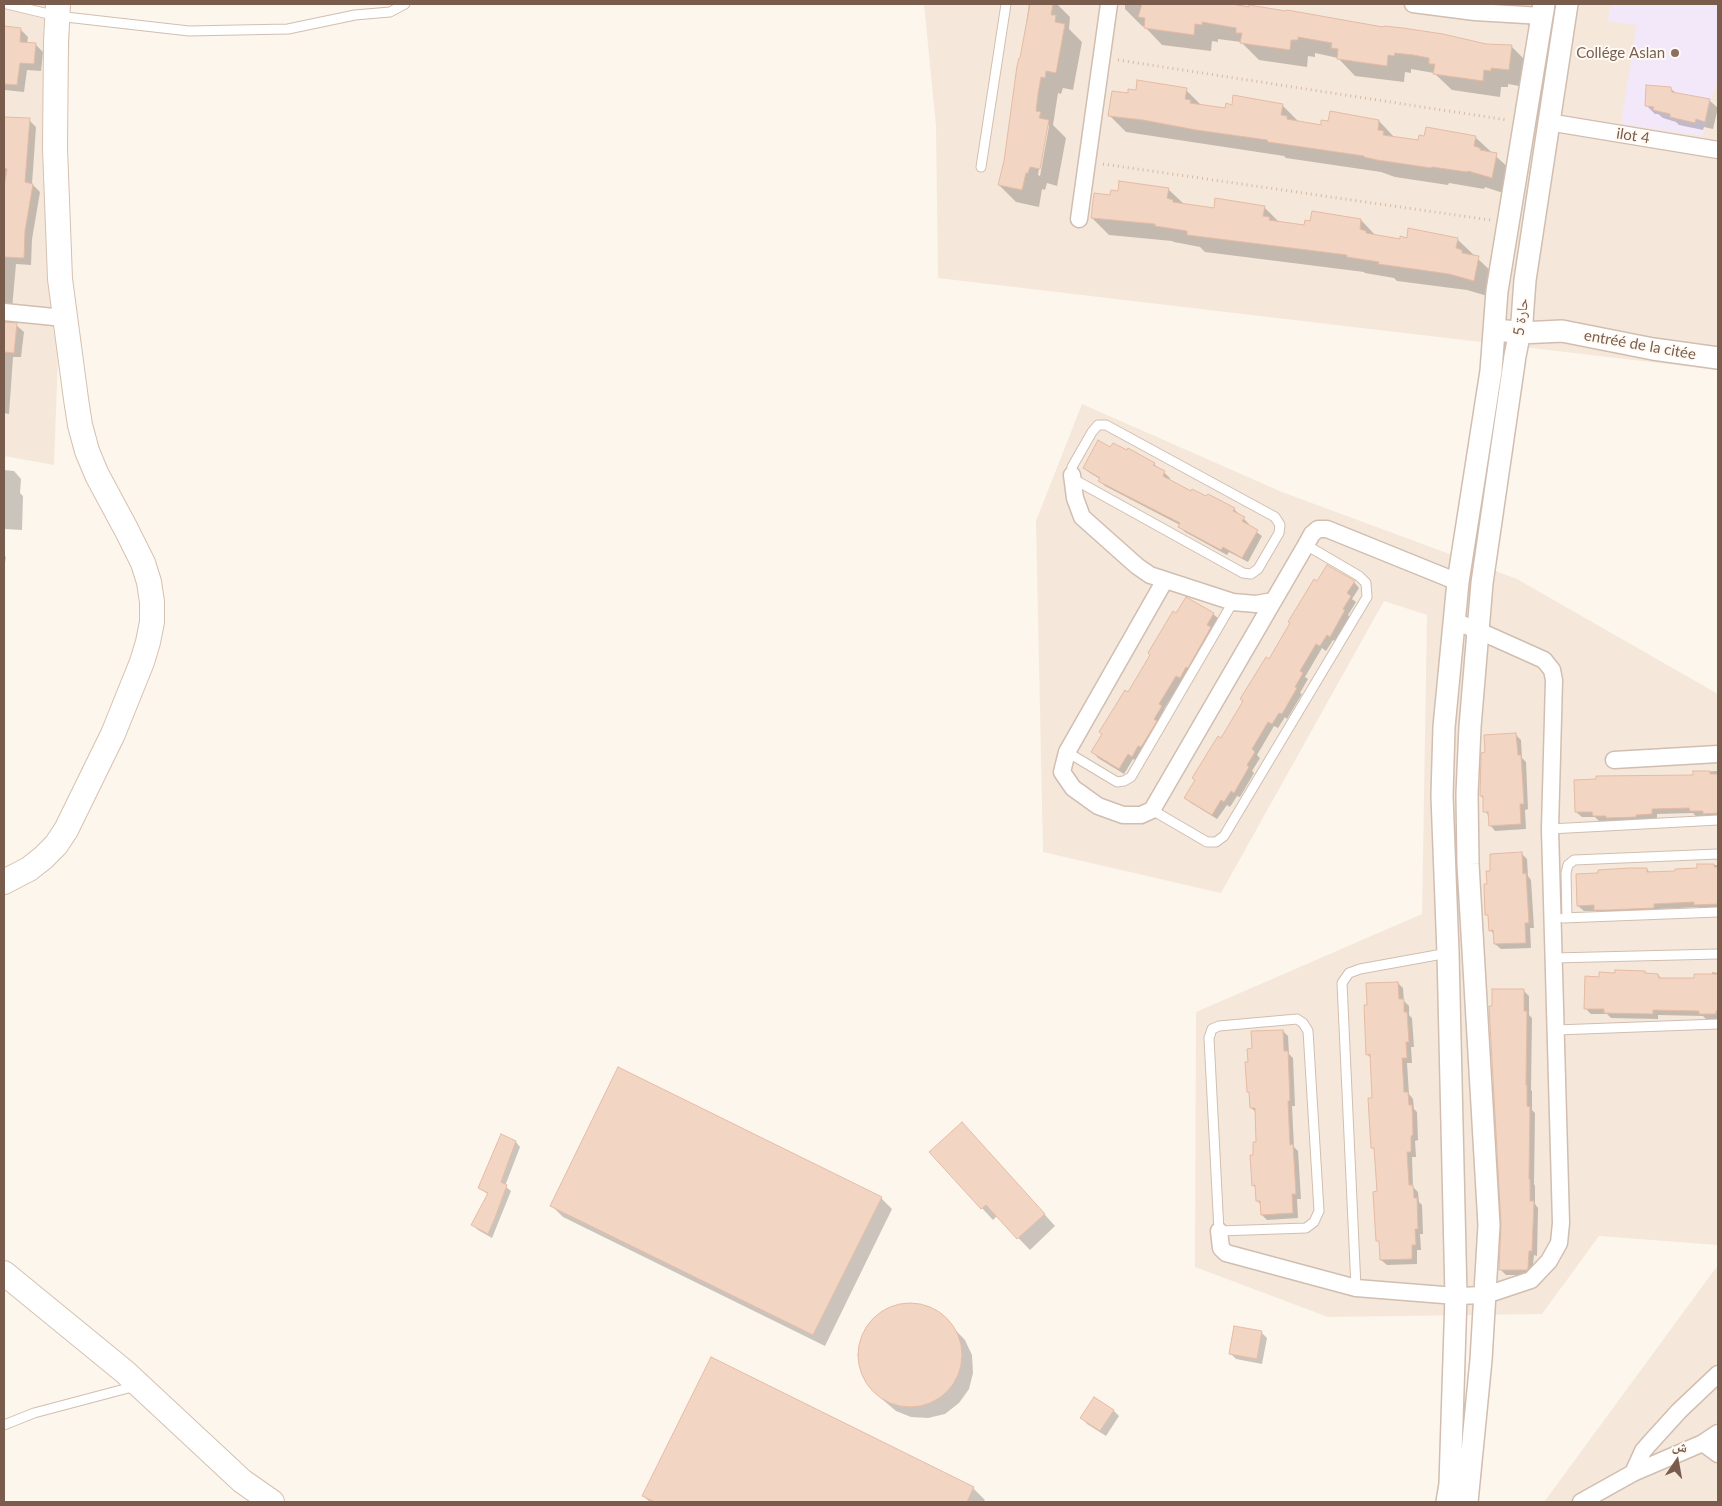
<!DOCTYPE html>
<meta charset="utf-8">
<style>
body{margin:0}
#map{position:relative;width:1722px;height:1506px;overflow:hidden;background:#fdf6ec;font-family:Lato,"Noto Naskh Arabic",sans-serif}
canvas{display:block}
.frame{position:absolute;inset:0;border:5px solid #7a5c4d;pointer-events:none}
.north{position:absolute;left:1652px;top:1436px;width:50px;height:50px;-webkit-text-stroke:4px #fffaf3;paint-order:stroke;rotate:12deg;font-size:14px;font-weight:700;line-height:20px;text-align:center;color:#7a5c4d}
.north::after{content:'';display:block;margin:auto;width:18px;height:22px;background:#7a5c4d;clip-path:polygon(50% 0,100% 100%,50% 72%,0 100%)}
</style>
<div id="map">
<canvas width="1722" height="1506"></canvas>
<div class="frame"></div>
<div class="north">ش</div>
</div>
<script>
const ctx = document.querySelector('canvas').getContext('2d');
ctx.lineJoin = 'round';
function fill(path, color) { ctx.fillStyle = color; ctx.fill(path, 'evenodd'); }
const toPath = rows => new Path2D(rows.map(r => 'M' + r).join(''));
function trace(path, color, width, dash) { ctx.strokeStyle = color; ctx.lineWidth = width; ctx.lineCap = dash ? 'butt' : 'round'; ctx.setLineDash(dash || []); ctx.stroke(path); }
function write(font, color, halo, rows, align = 'center') {
  ctx.font = font + ' Lato,"Noto Naskh Arabic",sans-serif'; ctx.lineWidth = 4; ctx.setLineDash([]); ctx.textBaseline = 'middle'; ctx.strokeStyle = halo; ctx.fillStyle = color; for (const [text, x, y, turn = 0] of rows) {
    ctx.save(); ctx.translate(x, y); ctx.rotate((+turn || 0) * Math.PI / 180); ctx.textAlign = isNaN(turn) ? turn : align; if (halo) ctx.strokeText(text, 0, 0); ctx.fillText(text, 0, 0); ctx.restore();
  }
}
fill(toPath([
 [4,4,71,4,54,465,4,456],
 [924,4,1718,4,1718,370,938,278,936,126],
 [1082,404,1282,492,1517,579,1718,694,1718,1245,1599,1236,1542,1314,1328,1317,1195,1267,1196,1012,1422,914,1427,615,1384,601,1221,893,1043,852,1036,521],
 [1718,1265,1718,1502,1544,1502]
]), '#f5e8da');
fill(toPath([
 [1611,4,1718,4,1718,81,1712,96,1703,136,1621,124,1637,25,1608,21]
]), '#f3e8fa');
fill(toPath([
 [1029,4,1057,4,1070,17,1069,29,1082,42,1073,90,1063,88,1061,94,1058,93,1053,125,1066,138,1057,186,1047,183,1045,190,1042,189,1039,207,1016,202,999,185,1006,161],
 [1047,124,1049,126,1040,176,1038,175],
 [1125,4,1233,4,1486,45,1511,46,1529,64,1525,87,1508,84,1508,87,1501,87,1500,97,1452,90,1434,73,1411,69,1411,73,1405,72,1404,82,1355,76,1338,58,1315,53,1315,57,1308,56,1307,67,1259,60,1241,42,1218,39,1218,42,1212,41,1211,51,1162,45,1145,27,1142,26,1125,9],
 [4,27,20,29,28,37,27,44,35,44,43,52,41,71,27,70,24,92,5,90,4,95],
 [1670,88,1677,94,1709,100,1718,108,1713,129,1704,127,1703,130,1679,125,1676,122,1663,118,1658,114,1655,114,1646,105],
 [1186,90,1203,107,1226,110,1282,105,1299,122,1322,126,1379,121,1395,138,1419,141,1475,137,1513,172,1509,195,1485,187,1484,189,1449,183,1448,185,1395,177,1381,172,1286,158,1284,156,1126,132,1109,115,1129,94,1137,91],
 [4,118,29,120,36,127,32,184,40,192,32,239,31,265,16,264,12,309,4,313,4,195,6,184,4,184],
 [1168,189,1185,205,1215,210,1264,207,1280,223,1305,226,1361,220,1377,237,1401,240,1457,239,1495,275,1491,297,1467,290,1397,281,1394,278,1365,273,1364,272,1205,252,1200,247,1174,242,1172,241,1109,235,1092,218,1111,196,1119,192],
 [4,322,16,325,24,332,21,357,13,357,9,414,4,413],
 [1111,449,1154,464,1170,478,1168,480,1192,492,1234,509,1249,524,1248,526,1262,536,1248,562,1229,552,1227,555,1185,532,1179,526,1180,525,1105,486,1100,481,1100,479,1090,473,1084,468],
 [4,470,14,471,21,479,20,493,23,496,22,530,4,529],
 [4,555,6,557,4,569],
 [1354,582,1359,588,1352,599,1356,602,1348,615,1350,617,1335,641,1333,640,1326,651,1322,648,1305,677,1308,679,1300,693,1302,694,1287,719,1285,717,1278,728,1274,726,1257,755,1260,758,1252,771,1254,773,1240,797,1237,796,1230,807,1227,805,1217,819,1191,803,1185,798,1269,661],
 [1213,614,1219,619,1185,683,1182,680,1164,709,1167,712,1137,761,1133,759,1124,774,1098,758,1093,752,1128,693],
 [1516,735,1521,740,1522,758,1526,762,1528,809,1525,810,1526,829,1495,831,1490,825,1489,816,1485,811,1484,799,1481,796,1486,754],
 [1718,771,1718,818,1709,819,1707,816,1696,816,1693,813,1657,814,1657,819,1641,820,1641,822,1612,823,1610,821,1599,821,1595,817,1582,817,1576,812,1694,776,1694,772],
 [1521,853,1527,859,1528,876,1531,880,1534,928,1530,928,1531,948,1501,949,1495,944,1495,935,1490,930,1489,917,1486,914,1488,885,1492,872],
 [1698,865,1718,865,1718,911,1700,910,1698,907,1659,909,1659,913,1601,915,1597,911,1584,911,1578,906,1647,869,1650,873,1676,872,1698,869],
 [1645,972,1648,975,1658,975,1662,979,1696,979,1712,975,1712,972,1718,973,1718,1019,1706,1019,1703,1016,1658,1015,1658,1019,1611,1018,1607,1014,1591,1014,1585,1008,1600,978],
 [1398,983,1403,988,1404,1001,1409,1006,1409,1015,1412,1018,1414,1047,1411,1047,1412,1063,1407,1063,1409,1094,1413,1099,1414,1109,1417,1112,1418,1140,1415,1141,1416,1157,1412,1157,1413,1187,1418,1192,1419,1202,1422,1205,1423,1234,1420,1234,1421,1250,1417,1250,1417,1264,1387,1265,1381,1260,1381,1244,1377,1240,1378,1193,1376,1151,1372,1147,1373,1100,1371,1058,1367,1054,1369,1006],
 [1524,991,1529,996,1529,1015,1532,1018,1531,1090,1532,1091,1532,1110,1535,1113,1534,1184,1535,1186,1535,1204,1538,1208,1537,1256,1534,1255,1532,1275,1506,1275,1500,1269],
 [1283,1031,1288,1036,1289,1054,1293,1058,1295,1106,1292,1106,1294,1147,1298,1151,1301,1199,1297,1199,1298,1218,1267,1220,1262,1215,1262,1205,1257,1201,1256,1188,1253,1185,1255,1156,1257,1143,1256,1112,1251,1108,1251,1095,1248,1092,1249,1063,1253,1049],
 [973,1135,1055,1226,1030,1250,997,1216,993,1220,982,1208],
 [501,1136,516,1142,520,1147,505,1186,511,1191,492,1238,478,1230,473,1225,489,1195,479,1188],
 [881,1198,892,1209,825,1346,563,1217,551,1205],
 [910,1304,926,1307,941,1315,965,1340,972,1355,973,1373,969,1389,959,1403,945,1414,928,1418,911,1417,896,1411,883,1400,871,1388,863,1374,860,1358,861,1342,868,1327,879,1315,893,1307],
 [1261,1332,1267,1338,1262,1364,1236,1359,1231,1354],
 [1114,1411,1119,1416,1106,1436,1087,1424,1082,1418],
 [973,1488,985,1500,983,1502,650,1502,643,1496]
]), '#0003');
const building = toPath([
 [1030,4,1053,4,1051,15,1056,15,1055,22,1065,24,1056,73,1046,71,1045,78,1041,77,1038,94,1036,111,1041,112,1039,118,1049,120,1040,169,1030,167,1028,173,1026,173,1022,190,998,185,1004,161,1017,66,1019,58,1020,58,1030,4],
 [1142,4,1232,4,1249,7,1249,5,1286,11,1287,10,1383,27,1384,26,1403,28,1443,34,1486,44,1512,45,1509,70,1491,68,1491,71,1484,70,1483,81,1433,74,1435,64,1429,64,1429,58,1413,55,1395,53,1394,56,1388,55,1387,66,1337,59,1338,49,1331,48,1332,43,1298,37,1298,40,1291,40,1290,50,1240,43,1242,33,1236,33,1236,28,1202,22,1202,25,1195,24,1194,35,1144,28,1145,18,1138,17,1142,4],
 [4,26,21,28,20,42,36,43,34,64,20,63,17,85,4,84,4,26],
 [1137,80,1187,88,1185,99,1191,100,1190,103,1225,108,1226,103,1232,105,1233,95,1283,104,1281,115,1287,116,1287,119,1321,125,1321,120,1328,121,1330,111,1379,120,1378,130,1384,131,1383,135,1418,140,1419,135,1424,136,1426,127,1476,136,1474,146,1480,148,1480,150,1497,153,1492,178,1468,171,1467,172,1432,167,1431,168,1377,160,1364,157,1364,156,1268,142,1267,140,1196,130,1143,120,1108,116,1112,91,1128,93,1128,89,1136,90,1137,80],
 [1646,85,1671,87,1672,92,1710,99,1705,122,1696,119,1695,123,1670,117,1670,114,1653,110,1654,107,1645,106,1646,85],
 [4,117,30,118,25,182,33,184,25,231,24,258,4,257,4,187,7,169,4,168,4,117],
 [1119,181,1169,188,1167,198,1173,200,1173,202,1214,208,1215,198,1265,206,1263,216,1270,217,1269,220,1304,225,1305,220,1310,221,1312,211,1361,219,1360,229,1366,231,1366,233,1400,239,1400,236,1407,238,1408,228,1458,238,1456,248,1462,250,1462,253,1479,256,1474,281,1449,274,1378,264,1379,262,1347,257,1347,255,1187,235,1187,231,1155,226,1155,224,1091,218,1094,193,1110,195,1111,190,1118,191,1119,181],
 [4,322,17,323,14,353,4,352,4,322],
 [1098,440,1110,447,1113,443,1127,450,1128,448,1155,463,1153,465,1165,471,1163,476,1191,491,1192,489,1206,496,1208,494,1235,508,1233,511,1245,517,1242,521,1258,530,1242,558,1223,547,1221,550,1178,527,1180,523,1098,481,1100,478,1083,468,1098,440],
 [1327,565,1355,581,1347,593,1351,596,1343,609,1345,610,1330,637,1327,635,1320,646,1316,644,1300,671,1303,673,1295,687,1297,688,1282,714,1279,713,1272,724,1268,722,1252,749,1255,752,1247,765,1249,767,1234,793,1231,791,1224,802,1221,800,1212,815,1184,798,1195,780,1192,778,1218,736,1221,738,1243,701,1240,699,1266,657,1269,659,1290,623,1288,622,1314,579,1317,581,1327,565],
 [1186,597,1214,613,1207,625,1211,627,1188,668,1186,667,1180,678,1176,676,1159,704,1162,706,1154,719,1157,721,1141,747,1138,746,1132,757,1128,754,1119,769,1091,752,1102,734,1099,732,1125,690,1128,692,1150,655,1148,653,1173,611,1176,613,1186,597],
 [1516,733,1518,755,1521,755,1524,804,1520,804,1521,824,1489,826,1488,812,1483,812,1483,796,1480,796,1481,753,1485,752,1484,735,1516,733],
 [1693,771,1710,771,1710,774,1718,774,1718,813,1703,814,1703,811,1690,811,1689,808,1652,809,1652,814,1636,815,1636,817,1606,818,1606,816,1593,816,1592,812,1575,812,1574,780,1596,779,1596,776,1693,775,1693,771],
 [1522,852,1523,874,1526,873,1529,923,1525,923,1526,943,1494,944,1493,930,1489,931,1488,915,1485,915,1484,884,1487,884,1486,871,1490,871,1490,854,1522,852],
 [1697,864,1714,864,1714,867,1718,867,1718,904,1694,905,1694,902,1654,904,1654,908,1608,910,1594,910,1594,905,1577,906,1576,874,1598,873,1598,870,1630,868,1647,868,1647,872,1675,871,1675,869,1697,868,1697,864],
 [1615,970,1645,971,1645,973,1658,974,1659,978,1694,978,1694,974,1718,974,1718,1011,1716,1011,1716,1014,1699,1014,1699,1011,1653,1010,1653,1014,1604,1013,1604,1009,1584,1009,1585,976,1599,977,1599,972,1615,973,1615,970],
 [1398,982,1399,999,1404,999,1404,1012,1407,1012,1409,1042,1406,1042,1407,1058,1402,1058,1404,1092,1408,1092,1409,1105,1412,1105,1413,1135,1411,1136,1411,1152,1407,1152,1409,1185,1413,1185,1414,1198,1417,1198,1418,1229,1415,1229,1416,1245,1412,1245,1412,1259,1380,1260,1379,1241,1376,1241,1373,1192,1377,1191,1374,1148,1371,1148,1368,1098,1372,1098,1370,1054,1366,1055,1364,1005,1367,1005,1366,983,1398,982],
 [1492,989,1524,989,1524,1011,1527,1011,1526,1085,1527,1085,1527,1106,1530,1107,1529,1179,1530,1179,1530,1201,1534,1201,1532,1251,1529,1251,1528,1268,1527,1270,1499,1270,1501,1224,1489,1006,1492,1006,1492,989],
 [1283,1030,1284,1051,1288,1051,1290,1101,1288,1101,1290,1145,1293,1144,1296,1194,1292,1194,1293,1213,1261,1215,1260,1201,1256,1201,1255,1185,1252,1186,1250,1155,1253,1155,1253,1142,1256,1142,1255,1108,1250,1108,1249,1092,1247,1092,1245,1062,1248,1062,1247,1049,1252,1048,1251,1031,1283,1030],
 [618,1067,882,1197,813,1335,550,1206,618,1067],
 [962,1122,1045,1214,1017,1239,986,1205,981,1209,929,1152,962,1122],
 [501,1134,516,1141,501,1182,507,1185,495,1218,488,1234,471,1225,488,1193,478,1188,501,1134],
 '858 1355a52 52 0 1 1 104 0a52 52 0 1 1-104 0Z',
 [1234,1326,1262,1331,1257,1359,1229,1354,1234,1326],
 [711,1357,974,1487,967,1502,655,1502,642,1496,711,1357],
 [1094,1397,1114,1410,1100,1431,1080,1418,1094,1397]
]);
fill(building, '#f3d5c3');
trace(building, '#e6bba3', 1);
const service = toPath([
 [7,4,57,16,189,31,288,29,355,15,390,12,405,4],
 [981,167,1006,4],
 [1098,425,1106,425,1275,517,1280,525,1279,533,1258,569,1251,574,1243,573,1077,481,1072,475,1072,467,1092,432,1098,425],
 [1067,752,1117,782,1124,781,1131,777,1233,602],
 [1152,810,1207,842,1216,842,1224,836,1367,597,1366,583,1359,576,1306,545],
 [1550,829,1718,820],
 [1563,918,1718,912],
 [1567,918,1566,873,1568,865,1574,860,1718,854],
 [1554,958,1718,954],
 [1297,1019,1303,1023,1308,1031,1319,1211,1314,1222,1306,1228,1219,1231,1209,1038,1212,1029,1219,1026,1297,1019],
 [1556,1030,1718,1024],
 [1356,1288,1342,983,1349,973,1360,969,1448,953],
 [4,1425,34,1413,136,1386]
]);
const minor = toPath([
 [1413,4,1475,12,1542,16],
 [1548,122,1718,150],
 [1079,219,1109,4],
 [4,312,64,318],
 [1072,475,1075,498,1082,517,1137,566,1150,575,1233,602,1256,604,1273,601],
 [1165,580,1067,752,1062,772,1073,788,1098,806,1123,815,1141,815,1152,810,1306,545,1312,534,1318,529,1327,529,1458,582],
 [1614,760,1718,754],
 [1219,1231,1221,1248,1226,1253,1356,1288,1456,1296,1486,1295,1531,1280,1549,1261,1559,1243,1561,1223,1550,829,1554,680,1552,670,1544,660,1477,630,1454,621],
 [1703,1443,1718,1454],
 [1633,1473,1643,1451,1649,1444,1679,1411,1718,1374],
 [1581,1502,1633,1473,1703,1443,1718,1433]
]);
const tertiary = toPath([
 [1506,331,1520,333,1562,331,1653,349,1718,358],
 [1447,1502,1450,1484,1456,1296,1448,953,1442,796,1444,727,1458,582,1491,371,1497,291,1544,4],
 [1467,1502,1481,1360,1489,1225,1468,864,1467,794,1470,727,1482,583,1515,356,1522,321,1525,280,1567,4]
]);
const secondary = toPath([
 [4,882,29,869,43,858,56,845,66,830,113,734,142,662,148,642,152,622,152,602,149,582,143,563,126,529,97,475,87,451,80,425,76,399,60,279,55,148,56,42,58,4],
 [4,1273,125,1372,242,1481,272,1502]
]);
trace(service, '#d1beb0', 11);
trace(minor, '#d1beb0', 19);
trace(tertiary, '#d1beb0', 24);
trace(secondary, '#d6c0b0', 26);
trace(toPath([
 [1118,60,1507,120],
 [1103,164,1490,220]
]), '#d9b8a5', 3, [1, 4]);
trace(service, '#fff', 9);
trace(minor, '#fff', 16);
trace(tertiary, '#fff', 21);
trace(secondary, '#fff', 24);
for (const [x, y, r, color] of [
 [1675,53,5,"#8d6e63"]
]) { const dot = new Path2D(); dot.arc(x, y, r, 0, 2 * Math.PI); ctx.fillStyle = color; ctx.fill(dot); trace(dot, '#fffaf3', 2); }
write('15px', '#785e54', '#fffaf3', [
 ["Collége Aslan",1665,53]
], 'right');
write('15px', '#7a5c4d', '#fffaf3', [
 ["ilot 4",1633,136,9],
 ["حارة 5",1521,317,-83],
 ["entréé de la citée",1640,345,10]
]);
</script>
